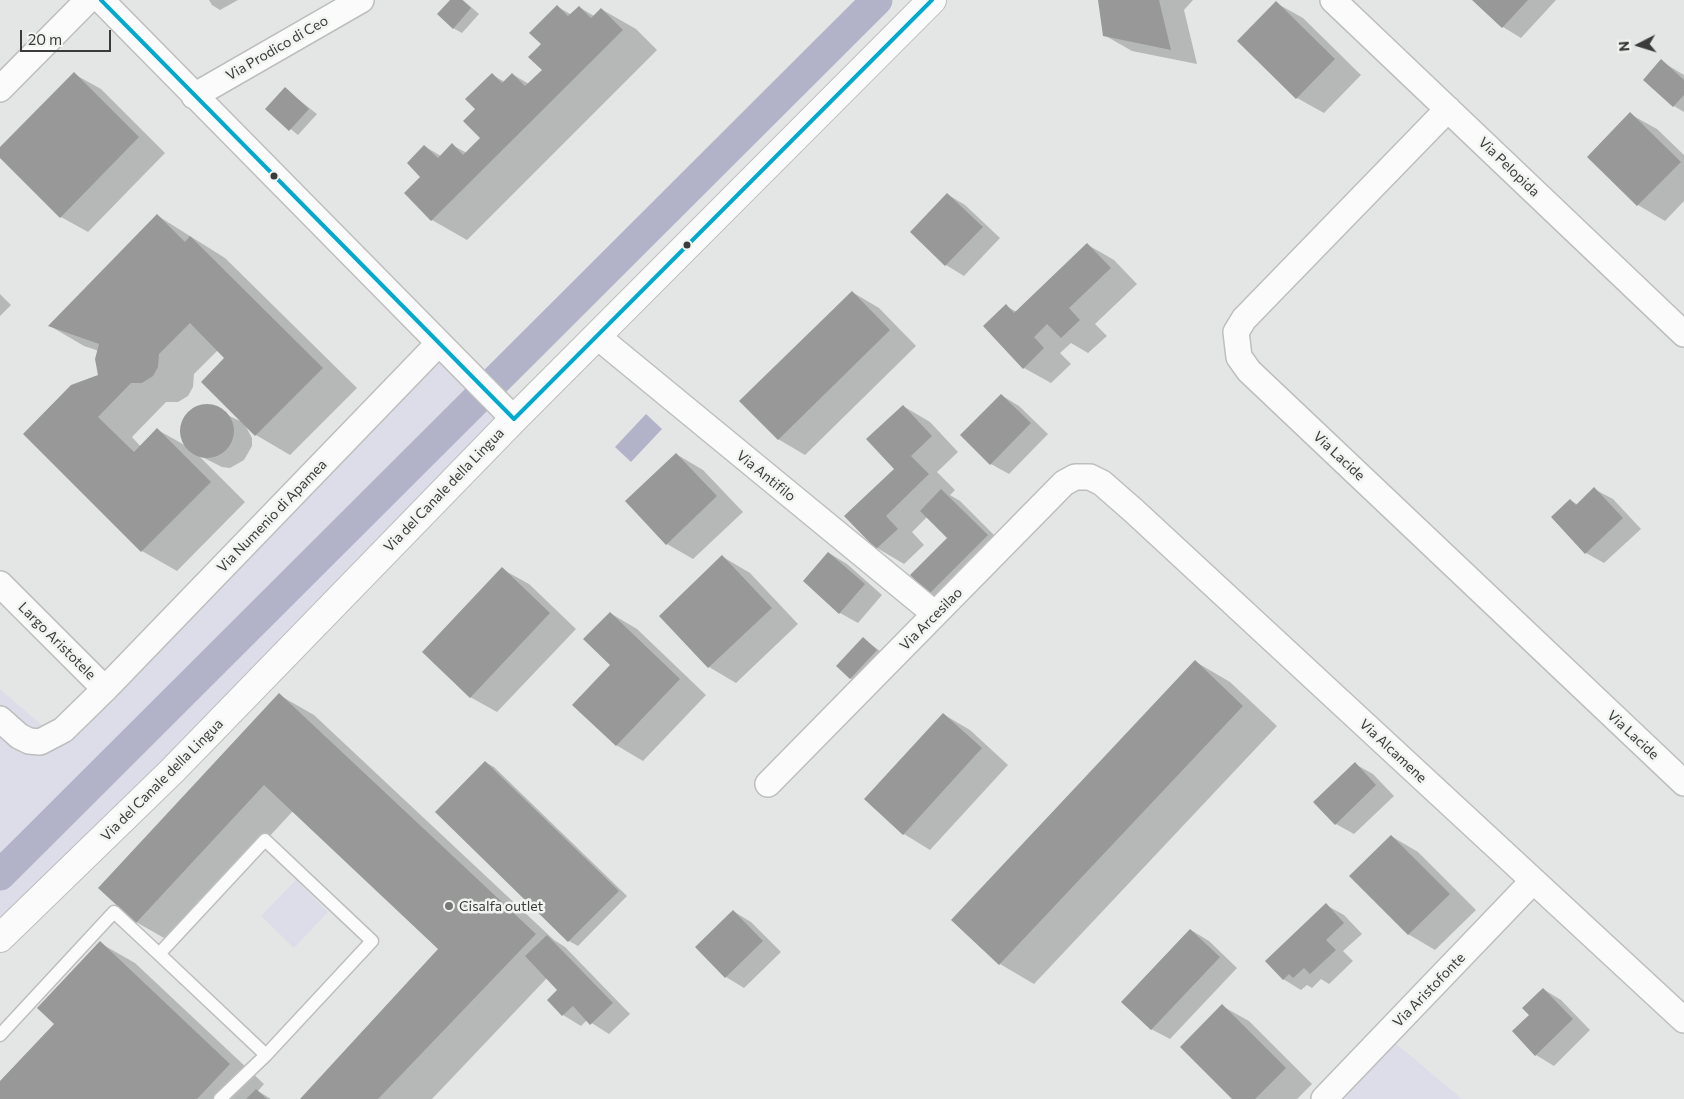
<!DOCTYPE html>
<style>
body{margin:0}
#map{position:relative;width:1684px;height:1099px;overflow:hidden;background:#e4e6e5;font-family:Commissioner,sans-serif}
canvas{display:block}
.north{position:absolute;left:1614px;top:20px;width:50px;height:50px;-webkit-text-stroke:4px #f1f4f1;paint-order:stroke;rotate:265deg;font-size:14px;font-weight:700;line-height:20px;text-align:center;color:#3a3b3a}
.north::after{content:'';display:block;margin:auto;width:18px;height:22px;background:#3a3b3a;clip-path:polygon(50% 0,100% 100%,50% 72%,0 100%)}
.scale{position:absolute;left:20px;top:30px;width:91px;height:22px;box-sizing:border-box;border:2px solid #3a3b3a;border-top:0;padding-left:6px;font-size:15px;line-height:18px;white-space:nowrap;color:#3a3b3a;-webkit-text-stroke:4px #f1f4f1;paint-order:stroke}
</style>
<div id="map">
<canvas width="1684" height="1099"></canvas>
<div class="north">N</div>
<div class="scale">20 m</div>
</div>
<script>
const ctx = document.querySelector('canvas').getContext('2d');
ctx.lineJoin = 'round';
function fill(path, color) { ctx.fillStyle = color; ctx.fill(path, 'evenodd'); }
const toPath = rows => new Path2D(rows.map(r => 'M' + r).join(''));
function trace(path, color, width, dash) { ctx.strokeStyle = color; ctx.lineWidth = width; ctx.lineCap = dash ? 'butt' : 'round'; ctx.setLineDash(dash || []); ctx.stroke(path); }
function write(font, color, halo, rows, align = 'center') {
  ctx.font = font + ' Commissioner,sans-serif'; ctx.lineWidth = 5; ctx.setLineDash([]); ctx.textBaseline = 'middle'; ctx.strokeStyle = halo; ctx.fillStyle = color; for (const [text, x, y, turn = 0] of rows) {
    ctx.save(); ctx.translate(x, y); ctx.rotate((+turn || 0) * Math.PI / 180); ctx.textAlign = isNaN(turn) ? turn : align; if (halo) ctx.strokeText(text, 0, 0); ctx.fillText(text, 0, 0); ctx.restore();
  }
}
fill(toPath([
 [439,343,514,419,0,934,0,689,54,736],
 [296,880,328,912,294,948,261,916],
 [1386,1035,1462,1099,1324,1099]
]), '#dcdde8');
fill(toPath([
 [646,414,662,429,631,462,615,447]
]), '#b2b3c9');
fill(toPath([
 [209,0,238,0,220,10,212,5],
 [451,0,463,0,479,14,462,33,453,28],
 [1100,0,1193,0,1184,10,1197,64,1132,51,1104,35],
 [1473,0,1556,0,1521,38,1503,27],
 [1276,3,1303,18,1361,75,1324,113,1297,98],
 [558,7,572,15,579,7,594,16,601,9,636,29,657,50,467,240,432,220,422,177,424,146,441,156,452,145,467,153,482,138,477,109,492,75,505,82,512,74,529,84,544,70,542,44],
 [1661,61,1684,75,1684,112,1674,106],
 [74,74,101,89,165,153,88,232,61,217,0,156,0,149],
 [285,89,317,114,298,135,266,109],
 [1630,114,1657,129,1684,155,1684,201,1665,221,1638,205,1588,157],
 [947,194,965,205,1000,238,964,276,946,265,912,232],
 [158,216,225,258,357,388,290,455,256,435,245,425,252,438,252,446,244,460,230,468,222,467,198,455,245,502,177,571,142,551,25,434,99,376,99,351,84,346,50,326],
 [218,350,226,358,240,421,208,406,192,411,183,425,182,434,188,447,158,430,141,447,132,437,166,402,178,402,188,396,193,387,194,374],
 [1088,245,1114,260,1137,284,1095,324,1107,336,1088,353,1071,343,1060,353,1071,364,1051,383,1024,368,1006,306,1017,312],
 [852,292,879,308,916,346,805,455,778,439],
 [0,294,11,305,0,316],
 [1001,395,1019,406,1048,434,1009,474,991,464],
 [903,406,930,422,958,452,937,472,955,490,950,495,960,501,1005,546,948,604,930,593,912,575,948,538,927,517,912,532,924,545,904,564,877,548,846,516,895,469],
 [676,454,703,470,743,512,693,559,667,544],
 [1594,489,1613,499,1641,529,1604,563,1586,553,1553,517,1570,500,1578,505],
 [829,553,847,564,882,595,858,623,840,613],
 [723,557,750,573,798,624,736,683,709,667,661,616],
 [502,569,529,584,576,629,497,712,470,697],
 [610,613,637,629,706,695,643,761,616,745],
 [863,638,885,655,859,683,850,678],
 [1196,662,1230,682,1277,726,1034,984,1000,964],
 [279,695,314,715,554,940,565,947,630,1014,609,1034,587,1020,581,1026,563,1015,548,1000,559,990,547,978,432,1099,301,1099,440,949,293,811,171,942,136,922],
 [943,714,970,730,1008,765,930,850,904,834,866,799],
 [485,762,494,767,627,896,578,946,569,941,437,812],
 [1355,764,1373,774,1394,796,1354,834,1336,824],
 [1391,836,1418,852,1476,910,1435,950,1408,934],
 [1326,905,1344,915,1362,934,1343,951,1353,961,1329,984,1321,979,1312,988,1307,985,1301,990,1283,979],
 [733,911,751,922,781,952,744,988,726,977,697,947],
 [1191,930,1209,941,1237,968,1170,1039,1151,1029],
 [100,943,135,963,264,1084,258,1091,271,1099,0,1099,0,1083,55,1024],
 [1543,989,1561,1000,1590,1030,1554,1066,1536,1055,1514,1031,1531,1015],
 [1222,1006,1249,1021,1312,1084,1297,1099,1234,1099]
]), '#0003');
trace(toPath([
 [0,875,877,0]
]), '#b2b3c9', 31);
fill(toPath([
 [450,0,462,0,471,8,453,29,437,14],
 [1098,0,1159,0,1171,50,1103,36],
 [1472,0,1528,0,1502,28],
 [1276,1,1335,59,1296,99,1237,41],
 [557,5,568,16,579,6,591,18,601,8,623,30,431,221,404,193,420,177,407,163,424,145,438,158,452,143,463,155,480,138,463,121,475,109,465,99,492,73,502,83,512,73,525,86,542,70,528,57,541,44,529,33],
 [1661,59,1684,80,1684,95,1673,107,1643,80],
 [74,72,139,137,60,218,0,158,0,147],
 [285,87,309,109,289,131,265,109],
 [1630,112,1681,162,1637,206,1587,157],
 [947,193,983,227,945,266,910,232],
 [157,214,185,242,190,236,323,368,255,436,201,382,224,358,190,323,159,354,158,367,153,376,142,383,131,383,98,417,134,452,157,428,211,482,141,552,23,434,71,385,98,375,95,359,99,344,48,326],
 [1087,243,1111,268,1069,308,1080,320,1061,338,1047,324,1034,337,1044,348,1023,369,983,326,1006,304,1014,313],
 [852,291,890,330,778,440,739,401],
 [1001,394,1031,423,990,465,960,435],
 '180 431a27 27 0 1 1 54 0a27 27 0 1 1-54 0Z',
 [903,405,932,436,911,456,929,474,886,516,898,529,876,549,844,516,894,469,866,439],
 [676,453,717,496,666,545,625,501],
 [1594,487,1623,518,1585,554,1551,517,1570,499,1576,505],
 [941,489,988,535,929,594,910,575,947,538,920,511],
 [828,552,865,584,839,614,803,581],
 [722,555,772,608,708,668,659,616],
 [502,567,550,613,470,698,422,652],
 [610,612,680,679,616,746,572,705,610,665,583,639],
 [863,637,877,650,850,679,836,666],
 [1195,660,1243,706,999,965,951,920],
 [279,693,536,934,378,1099,300,1099,438,949,264,785,136,923,98,888],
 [943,713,982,748,903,835,864,799],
 [485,761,619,891,568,942,435,812],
 [1355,762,1376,785,1335,825,1313,802],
 [1391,835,1450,894,1408,935,1349,876],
 [1326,903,1344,923,1326,940,1336,950,1310,974,1304,968,1293,978,1289,974,1283,980,1265,961],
 [733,910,763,941,725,978,695,947],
 [1190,929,1220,957,1151,1030,1121,1002],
 [547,935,613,1003,590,1025,573,1006,562,1016,547,1000,557,990,525,956],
 [100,941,230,1064,197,1099,0,1099,0,1081,54,1024,37,1008],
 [1543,988,1573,1019,1535,1056,1512,1031,1529,1015,1522,1008],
 [1222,1004,1286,1068,1255,1099,1232,1099,1180,1047],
 [256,1089,267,1099,246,1099]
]), '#979897');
const service = toPath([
 [0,1035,114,912,159,954,266,1055,372,941,265,840,159,954],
 [220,1099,266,1055]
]);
const minor = toPath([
 [101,0,514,419],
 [1333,0,1684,334],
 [0,89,88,0],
 [194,96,361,0],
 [1448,109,1244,319,1236,332,1239,357,1249,371,1684,783],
 [598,337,935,614],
 [0,584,105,689,63,730,40,742,29,741,19,736,0,719],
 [105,689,439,343],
 [768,784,1064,483,1075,477,1090,477,1102,483,1134,511,1684,1020],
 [1324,1099,1533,881]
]);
const tertiary = toPath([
 [0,938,172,771,514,419,932,0]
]);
trace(service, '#bdbebd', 15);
trace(minor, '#bdbebd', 28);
trace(tertiary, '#bdbebd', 30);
trace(service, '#fbfbfb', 12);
trace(minor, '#fbfbfb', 25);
trace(tertiary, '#fbfbfb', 28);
trace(toPath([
 [101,0,514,419],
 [514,419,932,0]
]), '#00a9ce', 4);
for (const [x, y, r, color] of [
 [274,176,4.5,"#3a3b3a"],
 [687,245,4.5,"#3a3b3a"],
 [449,906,5,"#767776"]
]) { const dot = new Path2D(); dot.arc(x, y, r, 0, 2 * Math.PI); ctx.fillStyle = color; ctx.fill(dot); trace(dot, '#f1f4f1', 2); }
write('14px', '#3a3b3a', '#f1f4f1', [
 ["Via Prodico di Ceo",277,48,-30],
 ["Via Pelopida",1509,167,44],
 ["Via Lacide",1339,456,43],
 ["Via Antifilo",766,476,39],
 ["Via del Canale della Lingua",444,490,-46],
 ["Via Numenio di Apamea",272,516,-46],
 ["Via Arcesilao",931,619,-45],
 ["Largo Aristotele",57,641,45],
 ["Via Lacide",1633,735,43],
 ["Via Alcamene",1393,751,43],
 ["Via del Canale della Lingua",162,780,-45],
 ["Via Aristofonte",1429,990,-46]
]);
write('14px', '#3a3b3a', '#f1f4f1', [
 ["Cisalfa outlet",459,906]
], 'left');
</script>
